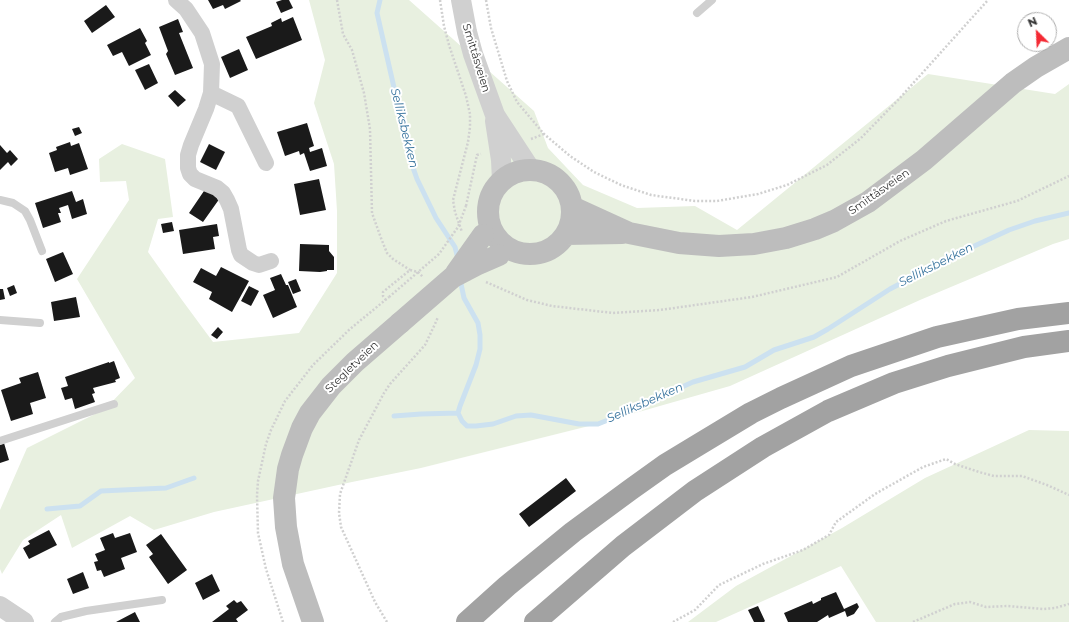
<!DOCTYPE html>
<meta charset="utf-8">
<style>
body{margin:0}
#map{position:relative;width:1069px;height:622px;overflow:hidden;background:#fff;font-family:Montserrat,sans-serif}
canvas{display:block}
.north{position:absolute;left:1017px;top:12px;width:40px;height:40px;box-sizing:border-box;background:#fff;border:1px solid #adadad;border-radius:50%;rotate:336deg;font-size:11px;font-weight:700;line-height:16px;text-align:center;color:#333}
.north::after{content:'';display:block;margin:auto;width:14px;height:18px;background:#f42a34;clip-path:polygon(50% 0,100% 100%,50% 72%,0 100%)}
</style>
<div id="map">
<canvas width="1069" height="622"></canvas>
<div class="north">N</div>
</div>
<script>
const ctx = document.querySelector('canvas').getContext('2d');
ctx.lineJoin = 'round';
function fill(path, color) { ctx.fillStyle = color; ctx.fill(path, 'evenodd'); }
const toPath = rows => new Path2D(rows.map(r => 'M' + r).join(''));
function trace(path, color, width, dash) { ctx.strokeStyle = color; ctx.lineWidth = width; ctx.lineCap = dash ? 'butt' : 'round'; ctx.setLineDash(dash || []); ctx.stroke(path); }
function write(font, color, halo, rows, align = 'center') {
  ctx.font = font + ' Montserrat,sans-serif'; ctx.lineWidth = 4; ctx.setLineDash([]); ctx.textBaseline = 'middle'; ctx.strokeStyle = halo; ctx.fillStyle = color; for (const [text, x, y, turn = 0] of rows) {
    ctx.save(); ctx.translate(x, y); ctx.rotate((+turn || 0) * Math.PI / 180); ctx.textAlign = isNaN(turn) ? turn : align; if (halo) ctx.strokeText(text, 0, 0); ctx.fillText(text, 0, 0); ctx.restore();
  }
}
fill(toPath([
 [309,0,409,0,534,111,548,148,583,185,637,208,695,206,737,230,928,74,1055,94,1069,84,1069,239,1053,244,920,300,730,386,593,425,421,468,352,482,214,512,154,530,130,516,72,548,61,515,23,540,2,574,0,569,0,510,27,448,105,409,135,378,77,279,129,200,126,181,100,182,99,159,122,144,165,159,173,217,158,219,148,252,182,300,213,342,299,333,337,273,337,211,334,164,314,103,325,60],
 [1029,430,1069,431,1069,622,876,622,841,566,716,622,688,622,736,586,842,528,925,478]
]), '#e8f0e0');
trace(toPath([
 [380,0,377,13,411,162,417,179,436,218,455,247,458,259],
 [460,279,464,298,478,323,480,335,480,349,476,365,460,406,458,413,462,421,467,426,476,426,493,424,516,416,531,415,579,424,598,424,613,418,693,382,745,367,774,350,814,337,828,329,890,289,957,254,1009,230,1035,221,1069,213],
 [394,416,421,414,458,413],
 [47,509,80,506,101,491,166,488,194,478]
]), '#cce1f0', 5);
fill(toPath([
 [208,0,240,0,241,1,225,9,223,5,213,9],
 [282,0,289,0,293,8,281,13,276,2],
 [106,5,115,17,92,33,84,21],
 [293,17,302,40,256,59,246,37,272,26,271,23,281,18,282,22],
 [178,19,183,32,179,33,193,68,175,75,166,54,168,51,159,27],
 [140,28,147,41,145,43,151,55,129,66,122,52,113,56,107,45],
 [239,49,248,70,230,78,221,57],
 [149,64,158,83,145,90,135,70],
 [175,90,186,100,178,107,168,96],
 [307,123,314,146,309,148,310,152,322,148,327,166,310,171,304,153,300,155,299,151,285,156,277,132],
 [79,127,82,133,75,136,72,129],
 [70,142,71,146,79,143,88,169,70,175,68,168,55,172,49,153,57,150,56,147],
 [209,144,225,152,216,170,200,162],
 [0,145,7,153,10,150,18,159,11,166,8,162,0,170],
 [319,179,326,210,300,215,294,184],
 [206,188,220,198,203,222,189,213],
 [72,191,76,202,83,199,87,214,72,219,68,205,59,208,61,213,58,213,61,222,43,228,35,203],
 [172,222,174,231,163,233,161,224],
 [217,224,219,236,213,237,215,249,183,254,179,230],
 [300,244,329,245,329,251,334,257,334,270,327,270,327,271,320,272,299,271],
 [63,252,73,274,55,282,46,259],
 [221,267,249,281,232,312,209,299,212,292,193,282,201,268,216,276],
 [281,274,286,285,288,285,297,307,273,318,263,295,275,290,270,278],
 [296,279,301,291,293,294,288,282],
 [14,285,17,293,10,296,7,288],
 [249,286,259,291,251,306,241,301],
 [0,289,3,289,5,299,0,300],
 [76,297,80,317,54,321,51,302],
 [218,327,223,332,217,339,211,335],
 [114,361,120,378,115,380,116,382,93,388,95,393,92,394,95,402,75,409,72,398,65,400,61,388,68,386,65,377,109,362,109,363],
 [38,372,46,398,30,403,33,414,11,421,1,390,21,383,19,378],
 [4,443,9,460,0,463,0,445],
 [566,478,576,491,529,527,519,514],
 [49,530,57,545,29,559,23,548,30,544,28,541],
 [113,533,115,538,130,533,137,552,121,558,125,569,104,577,101,570,97,571,94,562,98,561,95,554,105,550,100,538],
 [161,534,187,570,168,584,149,557,153,554,146,545],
 [83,572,89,588,73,594,67,579],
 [212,574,220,591,203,600,195,583],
 [836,592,844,609,857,603,859,607,854,614,847,617,845,611,829,618,828,615,817,622,788,622,784,613,812,601,813,604,821,600,821,598],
 [234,600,237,603,241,601,248,610,236,619,238,622,212,622,229,609,226,606],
 [758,606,765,621,764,622,754,622,748,610],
 [135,612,140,622,116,622]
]), '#1a1a1a');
trace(toPath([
 [337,0,343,34,352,50,364,93,370,129,372,213,381,238,387,253,393,259,410,270],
 [440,0,444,26,449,45,466,96,470,114,470,127,468,142,453,200,455,212,462,232],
 [486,0,491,28,507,81,517,102,544,134,570,156,594,172,621,185,651,195,695,201,717,201,758,194,787,185,827,165,861,138,899,99,988,0],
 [531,139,544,134],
 [466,206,477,155,481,154],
 [486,282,527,300,552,306,613,313,660,310,752,297,837,277,900,241,946,221,1017,201,1069,176],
 [386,300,383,296,383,292,410,270,418,272,423,277],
 [283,622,266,569,258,533,257,495,258,481,266,444,271,430,285,401,313,365,350,329,389,297],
 [387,622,375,602,341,527,339,513,340,494,359,440,384,393,390,384,425,345,435,324,438,317],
 [673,622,695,610,719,585,763,564,803,550,829,535,836,522,875,494,923,467,946,459,955,464,979,472,994,476,1022,476,1047,485,1069,495],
 [913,622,955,604,970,602,986,607,1007,606,1043,609,1055,608,1069,604]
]), '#d0d0d0', 2.5, [2, 2]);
trace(toPath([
 [697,13,712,0],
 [0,200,13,203,25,211,30,220,42,251],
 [0,320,40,323],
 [0,441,114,404],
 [55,622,61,617,86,611,162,600]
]), '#d0d0d0', 8);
trace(toPath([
 [176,0,186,9,202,33,212,64,211,93,206,109,191,145,188,155,188,168,190,174,195,179,217,188,223,193,227,200,231,209,239,250,241,255,253,263,259,265,271,261],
 [211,93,238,106,266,163]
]), '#d0d0d0', 16);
trace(toPath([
 [461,0,467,32,473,54,495,115,531,170],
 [495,121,501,160,502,181],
 [0,606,24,622]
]), '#d0d0d0', 20);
trace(toPath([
 '488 212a42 42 0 1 1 84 0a42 42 0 1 1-84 0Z',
 [572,207,629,233,679,243,719,246,754,244,786,238,815,229,834,221,868,202,924,160,1013,83,1036,67,1069,48],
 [566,234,622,233],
 [313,622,293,564,286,527,284,498,288,469,292,455,302,428,310,413,331,386,355,362,400,323]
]), '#bdbdbd', 22);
trace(toPath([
 [467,622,507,586,573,532,630,490,665,465,698,445,751,413,781,398,851,366,937,337,1018,319,1069,313],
 [535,622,623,546,695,491,763,447,828,411,894,383,948,366,1024,347,1069,341]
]), '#a2a2a2', 22);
trace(toPath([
 [389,297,439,254,458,227,466,206]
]), '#d0d0d0', 2.5, [2, 2]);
trace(toPath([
 [456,273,483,235],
 [400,323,453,277,476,265,499,255]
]), '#bdbdbd', 22);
write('11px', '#333', '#fff', [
 ["Smittåsveien",476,58,73],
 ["Smittåsveien",879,192,-35],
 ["Stegletveien",352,367,-44]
]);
write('italic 12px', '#38749e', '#fff', [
 ["Selliksbekken",404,128,76],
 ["Selliksbekken",936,265,-27],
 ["Selliksbekken",645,403,-24]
]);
</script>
